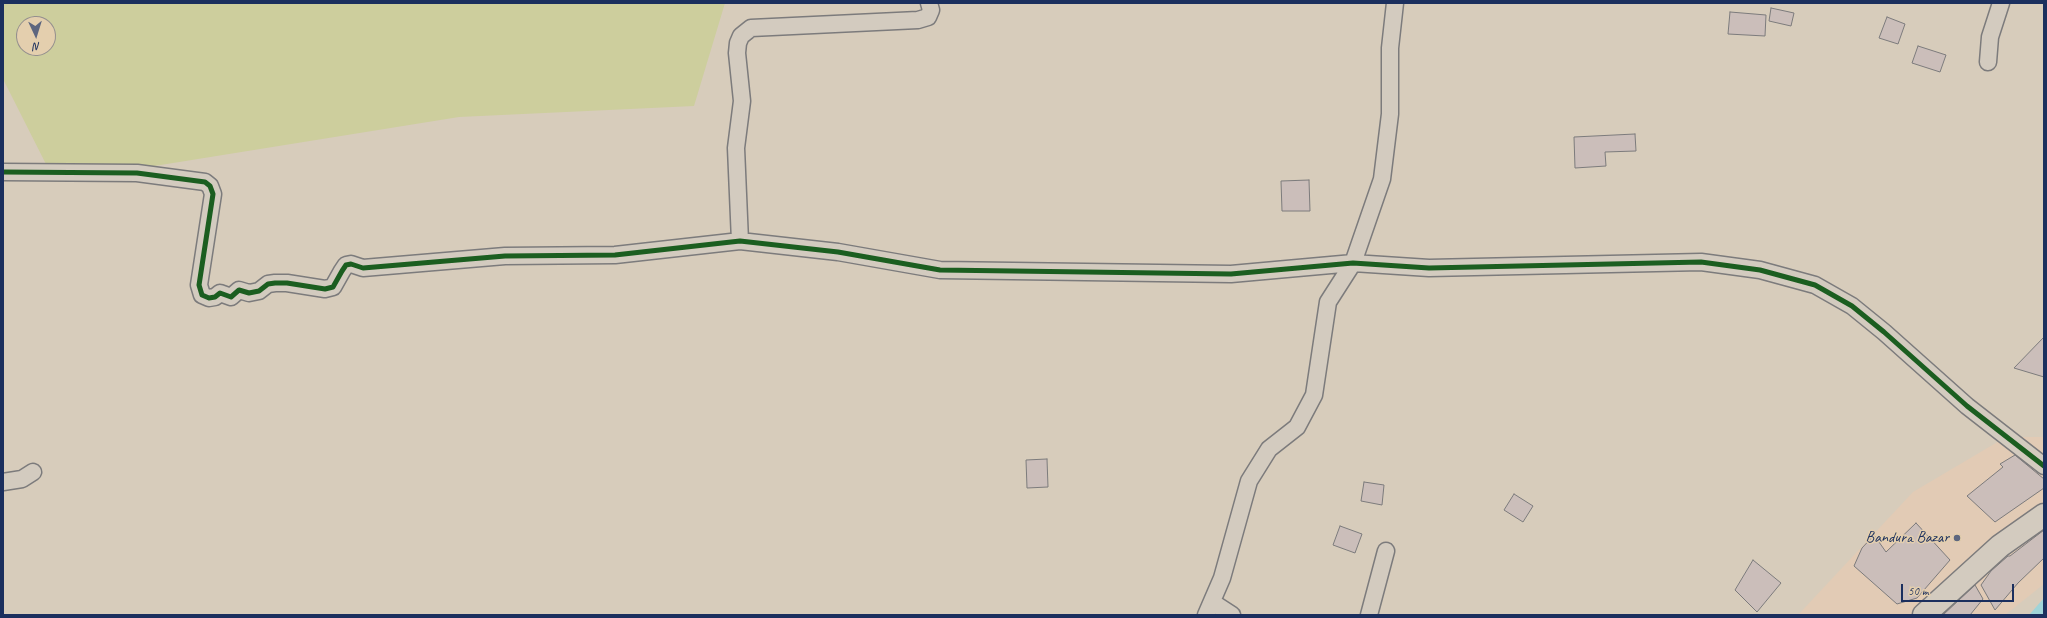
<!DOCTYPE html>
<style>
body{margin:0}
#map{position:relative;width:2047px;height:618px;overflow:hidden;background:#d7ccbb;font-family:Caveat,sans-serif}
canvas{display:block}
.frame{position:absolute;inset:0;border:4px solid #1b2f5e;pointer-events:none}
.north{position:absolute;left:16px;top:16px;width:40px;height:40px;box-sizing:border-box;background:#e4cfae;border:1px solid #948f8e;border-radius:50%;rotate:176deg;font-size:11px;font-weight:700;line-height:16px;text-align:center;color:#1b2f5e}
.north::after{content:'';display:block;margin:auto;width:14px;height:18px;background:#5d667f;clip-path:polygon(50% 0,100% 100%,50% 72%,0 100%)}
.scale{position:absolute;left:1901px;top:584px;width:113px;height:18px;box-sizing:border-box;border:2px solid #1b2f5e;border-top:0;padding-left:5px;font-size:12px;line-height:14px;white-space:nowrap;color:#1b2f5e;-webkit-text-stroke:3px #e4cfae;paint-order:stroke}
</style>
<div id="map">
<canvas width="2047" height="618"></canvas>
<div class="frame"></div>
<div class="north">N</div>
<div class="scale">50 m</div>
</div>
<script>
const ctx = document.querySelector('canvas').getContext('2d');
ctx.lineJoin = 'round';
function fill(path, color) { ctx.fillStyle = color; ctx.fill(path, 'evenodd'); }
const toPath = rows => new Path2D(rows.map(r => 'M' + r).join(''));
function trace(path, color, width, dash) { ctx.strokeStyle = color; ctx.lineWidth = width; ctx.lineCap = dash ? 'butt' : 'round'; ctx.setLineDash(dash || []); ctx.stroke(path); }
function write(font, color, halo, rows, align = 'center') {
  ctx.font = font + ' Caveat,sans-serif'; ctx.lineWidth = 3; ctx.setLineDash([]); ctx.textBaseline = 'middle'; ctx.strokeStyle = halo; ctx.fillStyle = color; for (const [text, x, y, turn = 0] of rows) {
    ctx.save(); ctx.translate(x, y); ctx.rotate((+turn || 0) * Math.PI / 180); ctx.textAlign = isNaN(turn) ? turn : align; if (halo) ctx.strokeText(text, 0, 0); ctx.fillText(text, 0, 0); ctx.restore();
  }
}
fill(toPath([
 [2006,437,2044,437,2044,584,2005,615,1798,615,1913,492]
]), '#e2cbb5');
fill(toPath([
 [3,3,725,3,694,106,459,117,55,182,3,79],
 [24,24,48,24,48,48,24,48]
]), '#cdce9d');
fill(toPath([
 [2044,598,2044,615,2029,615]
]), '#a0d4d8');
const building = toPath([
 [1771,8,1794,13,1791,26,1769,21,1771,8],
 [1730,12,1766,15,1765,36,1728,34,1730,12],
 [1887,17,1905,24,1898,44,1879,38,1887,17],
 [1918,46,1946,55,1940,72,1912,63,1918,46],
 [1635,134,1636,151,1605,152,1606,166,1575,168,1574,137,1635,134],
 [1309,180,1310,211,1282,211,1281,181,1309,180],
 [2044,337,2044,377,2014,368,2044,337],
 [2015,455,2044,479,2044,488,1995,522,1967,496,2003,467,2000,464,2015,455],
 [1047,459,1048,487,1027,488,1026,460,1047,459],
 [1364,482,1384,485,1382,505,1361,501,1364,482],
 [1514,494,1533,506,1523,522,1504,510,1514,494],
 [1916,523,1950,560,1917,598,1897,604,1854,566,1862,548,1874,535,1886,552,1916,523],
 [1340,526,1362,534,1355,553,1333,545,1340,526],
 [2044,530,2044,558,2018,583,1995,610,1981,585,1991,571,2008,556,2010,556,2044,530],
 [1753,560,1781,583,1757,612,1735,590,1753,560],
 [1975,585,1983,599,1970,615,1943,615,1975,585]
]);
fill(building, '#cbbeba');
trace(building, '#7c7b7c', 1);
const street = toPath([
 [1988,62,1990,37,2001,3],
 [3,172,137,173,205,182,210,186,213,194,199,285,202,295,209,298,215,297,220,293,231,297,239,290,249,293,259,291,268,284,275,283,287,283,325,289,333,287,342,271,346,265,351,264,363,268,505,256,615,255,740,241,838,252,940,270,1231,274,1353,263,1429,268,1701,262,1760,270,1815,285,1852,306,1884,332,1967,406,2044,466],
 [740,241,736,148,742,101,737,53,738,43,741,36,751,28,918,20,928,17,931,10,929,3],
 [3,482,22,479,33,472],
 [1212,602,1232,615],
 [1206,615,1222,578,1249,481,1269,449,1297,427,1314,395,1328,302,1353,263,1382,179,1390,114,1390,48,1395,3],
 [1369,615,1386,551]
]);
const secondary = toPath([
 [1924,615,2000,546,2044,515]
]);
trace(street, '#7c7b7c', 19);
trace(secondary, '#7c7b7c', 25);
trace(street, '#d3cbbf', 16);
trace(secondary, '#d3cbbf', 22);
trace(toPath([
 [3,172,137,173,205,182,210,186,213,194,199,285,202,295,209,298,215,297,220,293,231,297,239,290,249,293,259,291,268,284,275,283,287,283,325,289,333,287,342,271,346,265,351,264,363,268,505,256,615,255,740,241,838,252,940,270,1231,274,1353,263,1429,268,1701,262,1760,270,1815,285,1852,306,1884,332,1967,406,2044,466]
]), '#1b5e20', 5);
for (const [x, y, r, color] of [
 [1957,538,4,"#5d667f"]
]) { const dot = new Path2D(); dot.arc(x, y, r, 0, 2 * Math.PI); ctx.fillStyle = color; ctx.fill(dot); trace(dot, '#e4cfae', 1.5); }
write('16px', '#1b2f5e', '#e4cfae', [
 ["Bandura Bazar",1949,538]
], 'right');
</script>
